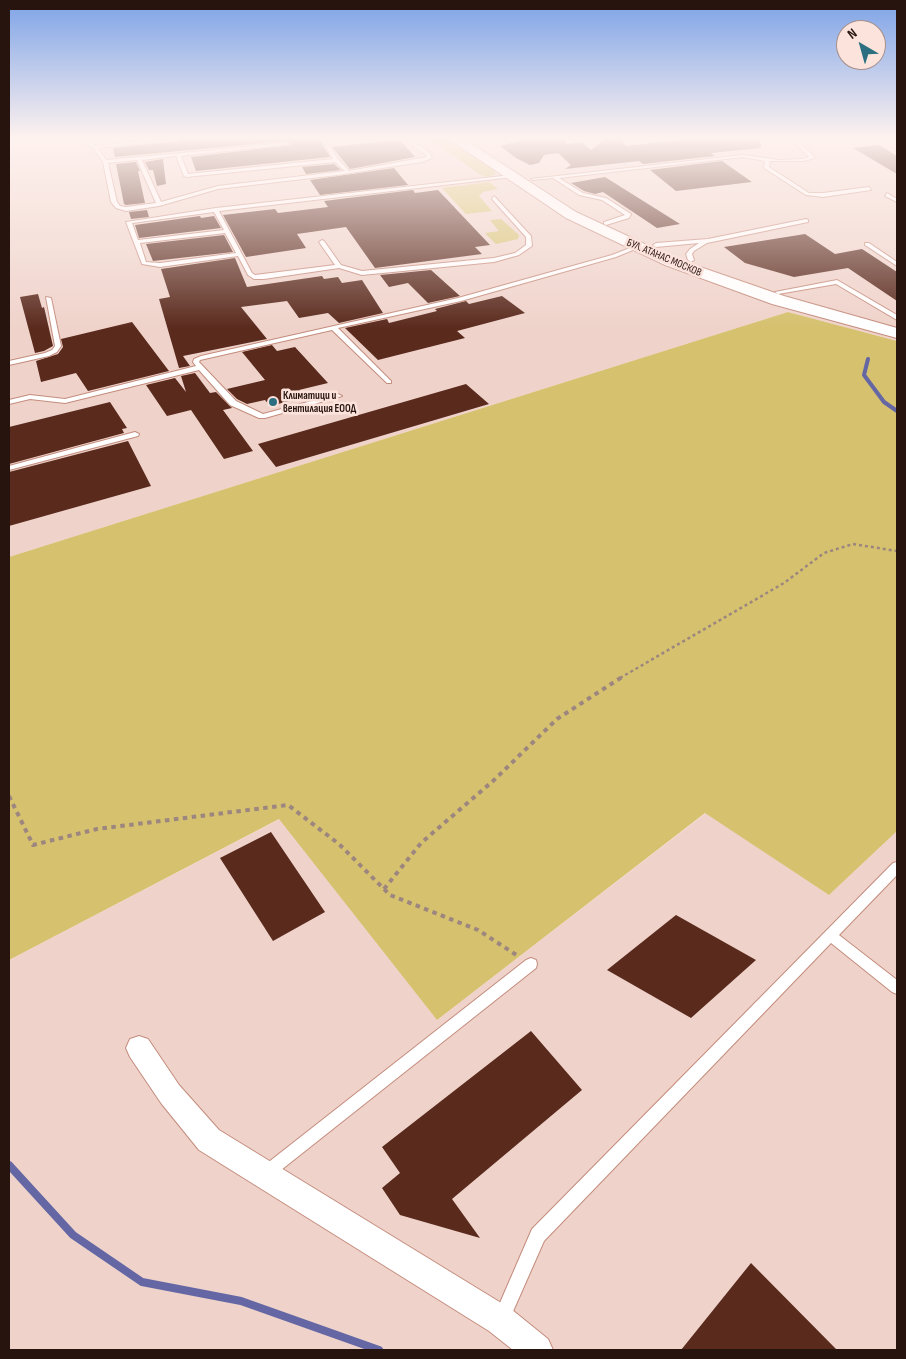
<!DOCTYPE html>
<meta charset="utf-8">
<style>
body{margin:0}
#map{position:relative;width:906px;height:1359px;overflow:hidden;background:#fce3dc;font-family:"Sofia Sans Condensed",sans-serif}
canvas{display:block}
.frame{position:absolute;inset:0;border:10px solid #28140e;pointer-events:none}
.north{position:absolute;left:836px;top:20px;width:50px;height:50px;box-sizing:border-box;background:#fce3dc;border:1px solid #a7908a;border-radius:50%;rotate:322deg;font-size:14px;font-weight:700;line-height:20px;text-align:center;color:#28140e}
.north::after{content:'';display:block;margin:auto;width:18px;height:22px;background:#2b6f80;clip-path:polygon(50% 0,100% 100%,50% 72%,0 100%)}
</style>
<div id="map">
<canvas width="906" height="1359"></canvas>
<div class="frame"></div>
<div class="north">N</div>
</div>
<script>
const ctx = document.querySelector('canvas').getContext('2d');
ctx.lineJoin = 'round';
function fill(path, color) { ctx.fillStyle = color; ctx.fill(path, 'evenodd'); }
const toPath = rows => new Path2D(rows.map(r => 'M' + r).join(''));
function trace(path, color, width, dash) { ctx.strokeStyle = color; ctx.lineWidth = width; ctx.lineCap = dash ? 'butt' : 'round'; ctx.setLineDash(dash || []); ctx.stroke(path); }
function write(font, color, halo, rows, align = 'center') {
  ctx.font = font + ' "Sofia Sans Condensed",sans-serif'; ctx.lineWidth = 5; ctx.setLineDash([]); ctx.textBaseline = 'middle'; ctx.strokeStyle = halo; ctx.fillStyle = color; for (const [text, x, y, turn = 0] of rows) {
    ctx.save(); ctx.translate(x, y); ctx.rotate((+turn || 0) * Math.PI / 180); ctx.textAlign = isNaN(turn) ? turn : align; if (halo) ctx.strokeText(text, 0, 0); ctx.fillText(text, 0, 0); ctx.restore();
  }
}
fill(toPath([
 [9,137,897,137,897,341,788,312,9,557],
 [706,813,829,895,897,831,897,1350,9,1350,9,960,280,819,437,1020]
]), '#efd3cb');
fill(toPath([
 [421,137,442,137,492,168,496,174,487,177,481,175,441,147],
 [489,182,498,189,483,192,479,196,492,211,466,214,442,188],
 [501,219,519,235,518,239,496,244,485,233,499,231,490,220],
 [788,312,897,341,897,831,829,895,705,813,437,1020,279,819,9,960,9,557]
]), '#d5c16e');
trace(toPath([
 [868,359,864,375,884,402,897,411]
]), '#6467a4', 4);
trace(toPath([
 [9,1165,73,1235,142,1282,241,1301,379,1350]
]), '#6467a4', 8);
fill(toPath([
 [180,137,318,137,330,157,196,171,191,157,291,145,287,141,115,157,113,148,179,141],
 [551,137,561,138,568,144,582,142,591,150,608,137,619,137,626,146,707,137,760,137,761,148,711,153,715,156,643,164,639,161,565,169,571,165,558,153,544,155,539,163,530,165,516,158,500,146,527,139],
 [394,140,402,142,415,157,350,169,332,147],
 [879,145,897,156,897,174,853,148],
 [163,159,166,184,157,186,153,170,149,170,145,162],
 [722,161,752,182,676,191,650,170],
 [136,162,140,171,138,171,145,203,126,205,124,204,116,164],
 [334,164,341,170,306,174,302,167],
 [394,168,408,185,320,195,310,180],
 [605,177,680,224,657,228,603,192,595,194,584,191,571,183],
 [413,190,415,193,438,190,490,245,475,247,482,254,375,268,346,227,297,234,306,248,246,257,223,215,275,209,278,213,328,207,324,201],
 [147,210,149,217,131,219,129,212],
 [200,216,201,218,214,216,221,228,139,238,135,225],
 [805,234,835,254,862,249,897,272,897,301,848,268,794,277,745,263,724,247],
 [224,235,233,252,153,261,146,244],
 [235,258,247,287,322,276,324,279,338,277,342,283,362,280,383,313,339,323,328,313,299,318,287,301,241,307,267,339,183,356,190,366,179,368,159,299,170,297,161,269],
 [431,270,460,296,428,303,408,283,389,287,380,275],
 [38,294,42,308,44,307,53,346,44,351,35,353,20,297],
 [502,296,525,313,457,331,465,338,378,360,345,328,387,319,389,323,437,311,435,309,466,301,469,304],
 [132,322,169,371,88,391,76,373,41,382,36,361,58,354,63,347,61,339],
 [272,345,277,351,295,347,328,383,299,390,305,397,270,406,265,400,247,404,237,399,227,389,265,380,242,352],
 [195,373,210,393,216,392,232,408,223,410,253,451,224,459,191,410,167,416,146,385,175,378,186,392,181,376],
 [466,384,489,404,276,467,258,444],
 [110,402,127,428,122,429,124,433,9,464,9,427],
 [128,441,151,486,9,526,9,472],
 [271,832,325,912,273,941,220,858],
 [676,915,756,960,691,1018,607,970],
 [531,1031,582,1090,452,1199,480,1238,400,1215,382,1188,400,1173,382,1147],
 [751,1263,837,1350,681,1350]
]), '#5a2a1d');
const service = toPath([
 [9,137,16,137,9,139,9,137],
 [79,137,83,137,84,139,96,146,177,138,179,139,98,148,106,160,287,143,289,144,181,156,188,174,333,159,324,143,326,142,338,159,349,171,427,157,424,153,405,141,387,137,408,139,428,151,432,158,422,162,337,175,218,189,159,206,126,211,116,208,111,202,103,162,93,148,80,141,79,137],
 [176,156,184,176,186,177,335,162,345,171,218,186,161,202,142,160,176,156],
 [137,160,156,203,126,207,120,206,117,202,108,163,137,160],
 [632,137,638,137,643,141,639,142,632,137],
 [802,137,808,137,803,141,801,145,814,156,814,158,804,161,770,161,769,167,809,193,823,193,869,187,871,190,823,197,806,195,764,168,765,161,743,157,559,178,583,193,606,198,631,214,629,218,606,225,604,224,604,222,625,215,602,200,579,195,553,178,533,180,531,179,743,155,779,160,803,159,809,157,797,145,799,139,802,137],
 [870,137,886,139,897,137,897,139,886,141,870,137],
 [511,175,513,177,219,211,252,273,255,275,335,265,319,242,322,240,324,241,341,265,362,271,494,258,515,253,526,245,526,237,492,199,494,196,531,236,532,246,519,255,494,262,362,275,339,268,264,279,254,279,248,275,238,256,160,267,142,264,126,222,216,208,511,175],
 [214,212,224,230,138,240,132,223,214,212],
 [225,233,236,253,160,263,146,262,140,243,225,233],
 [887,193,897,199,897,202,885,196,887,193],
 [806,219,808,220,808,222,707,243,694,251,692,254,694,260,691,262,688,260,686,254,690,249,699,243,656,247,653,245,656,243,708,239,806,219],
 [865,243,869,243,897,262,897,266,865,245,865,243],
 [635,246,640,247,616,257,461,301,338,328,391,381,391,383,387,383,332,330,200,360,199,362,236,401,263,414,338,394,342,396,265,418,259,418,230,405,199,370,65,403,30,399,9,404,9,400,30,395,65,399,196,366,193,362,194,359,201,356,458,298,612,255,635,246],
 [837,280,897,315,897,320,836,284,778,294,775,292,837,280],
 [46,297,51,298,61,346,57,352,49,356,9,365,9,361,45,353,52,350,55,346,46,297],
 [135,432,139,434,138,436,9,470,9,466,135,432],
 [897,862,897,875,839,935,897,980,897,994,892,992,831,943,544,1241,507,1325,501,1327,495,1325,493,1319,532,1229,893,863,897,862],
 [531,958,536,960,537,964,536,968,271,1178,266,1180,261,1178,259,1173,261,1168,526,960,531,958]
]);
const minor = toPath([
 [139,1036,148,1039,179,1085,219,1130,511,1309,548,1339,553,1350,513,1350,489,1331,199,1150,161,1103,130,1057,126,1048,130,1039,139,1036]
]);
const secondary = toPath([
 [446,137,461,137,576,212,677,259,784,296,897,328,897,338,772,304,665,265,566,218,446,137]
]);
trace(service, '#c48c7c', 2);
trace(minor, '#c48c7c', 2);
trace(secondary, '#c48c7c', 2);
trace(toPath([
 [620,678,784,583,824,553,853,544,897,551]
]), '#9c867f', 2.5, [3, 3]);
trace(toPath([
 [9,796,33,845,97,829,288,805,339,844,390,895,478,930,518,956],
 [384,889,421,843,493,781,557,719,622,677]
]), '#9c867f', 4, [4.5, 4.5]);
fill(service, '#fff');
fill(minor, '#fff');
fill(secondary, '#fff');
const sky = ctx.createLinearGradient(0, 0, 0, 328);
sky.addColorStop(0, '#7da3e7');
sky.addColorStop(0.42, '#fef2ef');
sky.addColorStop(1, '#fef2ef00');
ctx.fillStyle = sky;
ctx.fillRect(0, 0, 906, 328);
for (const [x, y, r, color] of [
 [273,402,5,"#2b6f80"]
]) { const dot = new Path2D(); dot.arc(x, y, r, 0, 2 * Math.PI); ctx.fillStyle = color; ctx.fill(dot); trace(dot, '#fce3dc', 2); }
write('11px', '#28140e', '#fce3dc', [
 ["БУЛ. АТАНАС МОСКОВ",664,258,23]
]);
write('bold 11px', '#28140e', '#fce3dc', [
 ["Климатици и",283,396],
 ["вентилация ЕООД",283,409]
], 'left');
</script>
